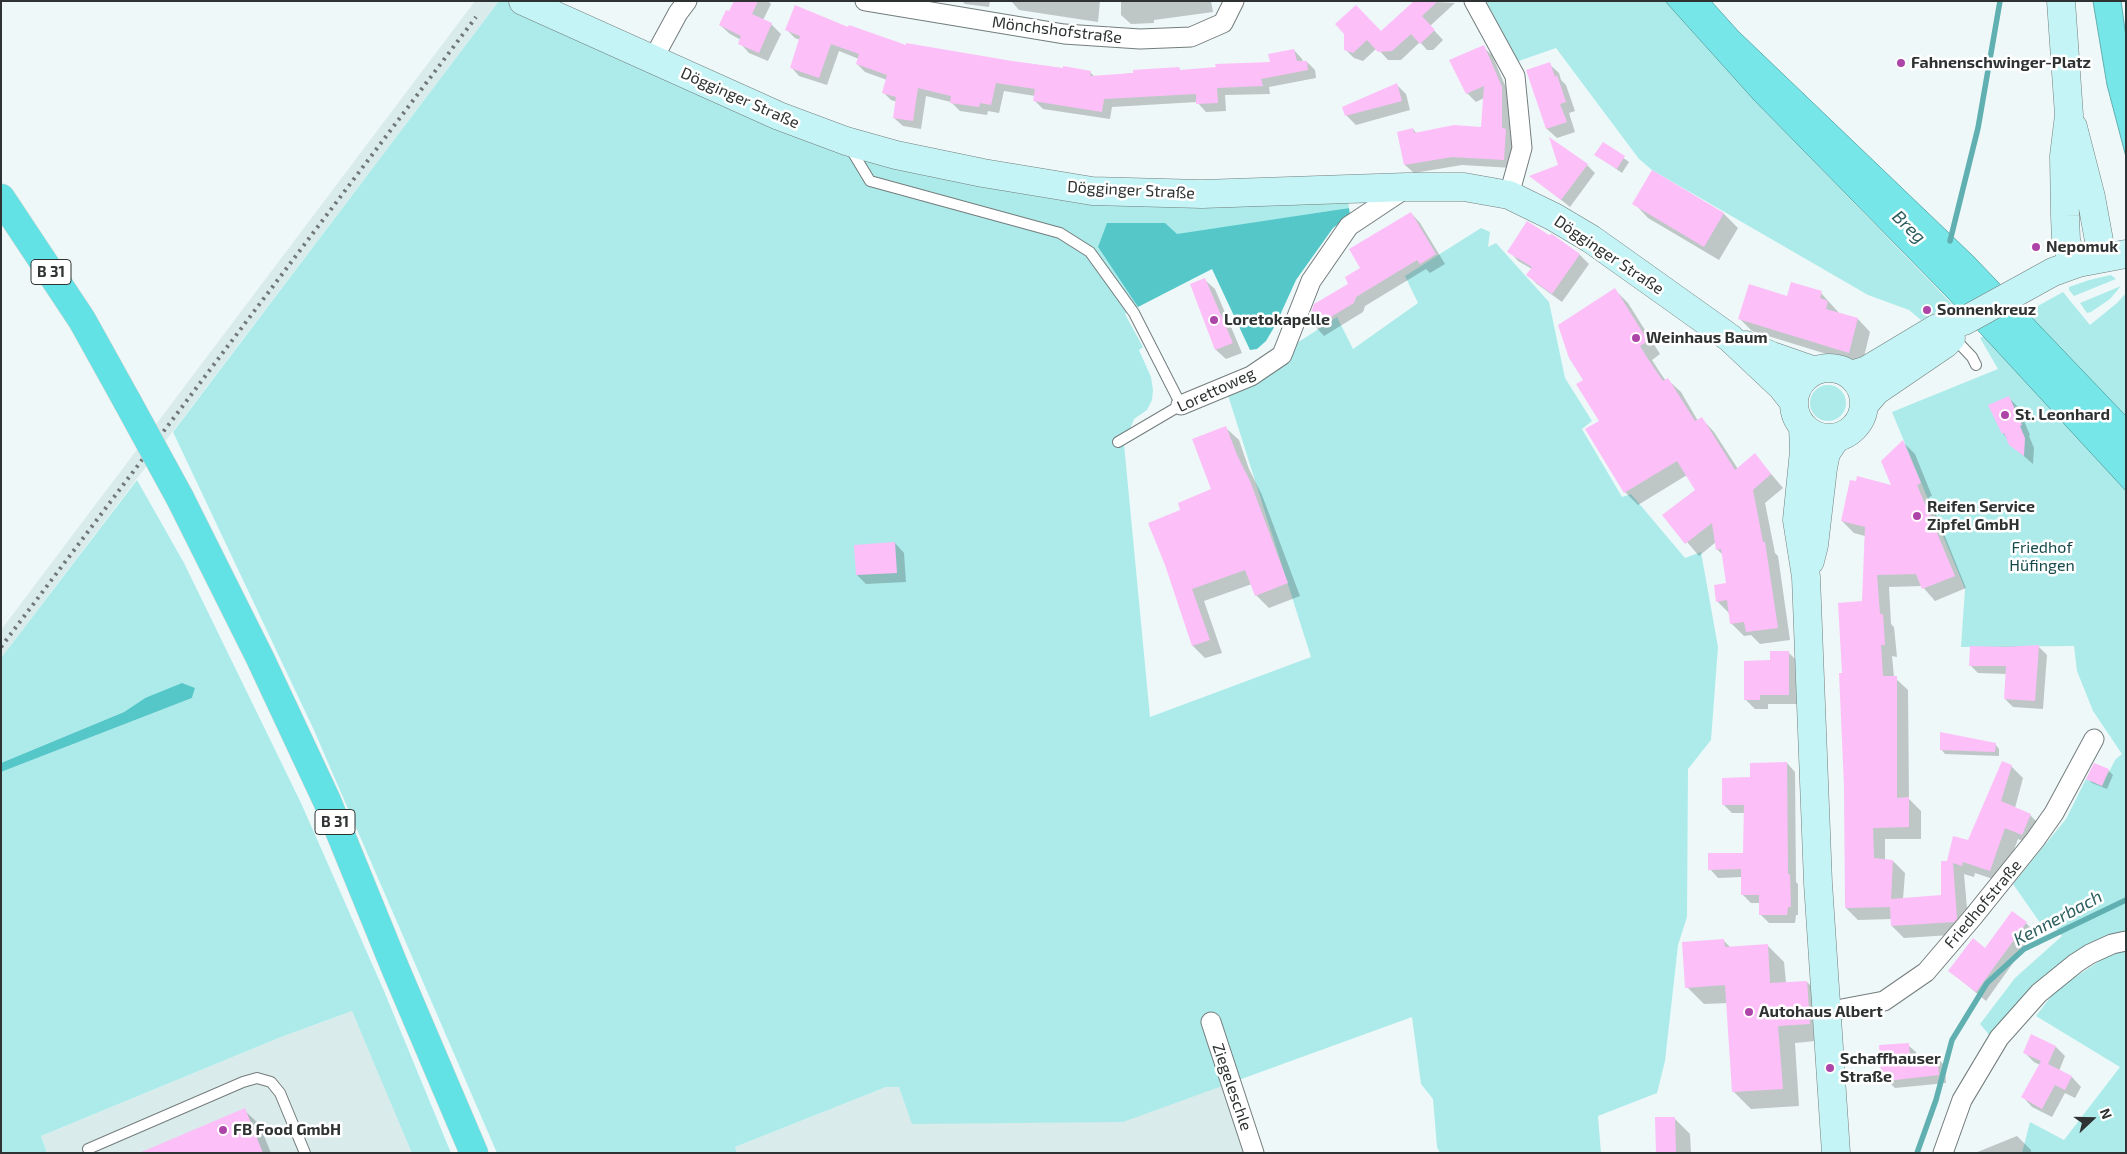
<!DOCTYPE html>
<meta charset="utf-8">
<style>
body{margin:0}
#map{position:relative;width:2127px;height:1154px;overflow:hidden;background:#eef8f8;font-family:"Exo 2",sans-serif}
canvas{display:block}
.frame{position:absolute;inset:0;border:2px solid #2f3232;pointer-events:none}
.north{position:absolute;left:2067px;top:1094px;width:50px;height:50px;-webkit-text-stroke:4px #fff;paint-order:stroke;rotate:69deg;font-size:14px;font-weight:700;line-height:20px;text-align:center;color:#2f3232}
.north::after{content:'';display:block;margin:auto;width:18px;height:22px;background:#2f3232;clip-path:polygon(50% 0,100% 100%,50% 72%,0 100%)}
</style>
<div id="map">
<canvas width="2127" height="1154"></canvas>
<div class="frame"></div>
<div class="north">N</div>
</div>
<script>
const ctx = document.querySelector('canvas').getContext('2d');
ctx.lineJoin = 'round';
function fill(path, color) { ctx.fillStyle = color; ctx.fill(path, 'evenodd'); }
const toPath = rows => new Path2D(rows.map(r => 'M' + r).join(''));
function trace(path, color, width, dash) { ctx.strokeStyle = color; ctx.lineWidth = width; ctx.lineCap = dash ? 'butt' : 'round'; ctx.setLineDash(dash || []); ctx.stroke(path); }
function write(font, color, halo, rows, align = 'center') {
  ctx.font = font + ' "Exo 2",sans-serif'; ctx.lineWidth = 5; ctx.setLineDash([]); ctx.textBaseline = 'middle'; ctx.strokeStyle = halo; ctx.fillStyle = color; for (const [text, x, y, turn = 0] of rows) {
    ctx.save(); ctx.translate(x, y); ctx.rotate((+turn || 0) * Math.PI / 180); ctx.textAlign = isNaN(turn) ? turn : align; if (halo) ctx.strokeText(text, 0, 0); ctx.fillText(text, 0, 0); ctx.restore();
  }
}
fill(toPath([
 [475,1,499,1,1,658,1,630],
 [352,1011,415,1153,47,1153,41,1136,281,1037],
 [1230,1082,1254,1153,737,1153,735,1147,886,1087]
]), '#d9ebeb');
fill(toPath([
 [499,1,549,1,899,169,1348,200,1349,208,1098,247,1138,307,1125,314,1143,347,1139,350,1151,377,1153,390,1152,400,1147,410,1134,419,1124,444,1150,717,1311,657,1226,389,1337,317,1353,349,1418,303,1405,276,1481,228,1490,232,1488,247,1496,243,1549,302,1565,378,1592,421,1582,429,1622,497,1631,494,1685,558,1701,552,1718,647,1711,740,1688,769,1687,917,1678,945,1665,1061,1657,1093,1598,1116,1601,1153,1440,1153,1437,1147,1433,1099,1421,1084,1412,1017,1123,1122,912,1124,899,1087,886,1087,735,1147,737,1153,497,1153,313,728,173,432],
 [1486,1,1665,1,1754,100,1952,304,1921,320,1909,310,1868,295,1652,170,1639,159,1556,48,1516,62],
 [2111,275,2116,279,2074,296,2069,290,2069,287,2089,280],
 [2121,286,2110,299,2091,312,2087,313,2080,303],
 [2063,292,2090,325,2117,303,2126,293,2126,934,1991,1037,1980,1024,2015,978,2062,936,2052,922,2043,927,2013,884,2066,819,2086,779,2102,786,2115,760,2122,754,2093,711,2077,671,2074,646,1961,647,1965,589,1892,412,1998,369,1980,338],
 '1810 403a18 18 0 1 1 36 0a18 18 0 1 1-36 0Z',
 [137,480,184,563,301,803,384,991,451,1153,412,1153,352,1011,281,1037,41,1136,47,1153,1,1153,1,772,192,698,195,688,145,698,124,712,1,763,1,658],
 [2126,949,2126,1153,2022,1153,2030,1122,2064,1140,2120,1067,2036,1016,2052,995,2074,978,2104,958]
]), '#adebeb');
fill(toPath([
 [1349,208,1350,215,1333,228,1296,280,1276,324,1266,341,1257,349,1250,350,1212,269,1138,307,1098,247,1107,223,1165,223,1177,234],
 [182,683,195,688,192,698,1,772,1,763,124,712,145,698]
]), '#56c7c9');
const water = toPath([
 [1665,1,1711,1,1738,31,1974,257,2126,416,2126,491,1948,298,1754,100,1665,1],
 [2093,1,2121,1,2126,37,2126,157,2107,85,2093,1]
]);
fill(water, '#77e6e8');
trace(water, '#61b0b1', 1);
fill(toPath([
 [736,1,768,1,771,4,763,20,771,24,781,34,768,61,749,53,740,43,741,40,730,34,720,25,730,13],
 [962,1,990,1,989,7,965,4],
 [1011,1,1100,1,1098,22,1019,10],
 [1121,1,1211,1,1213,12,1154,20,1154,23,1131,24,1121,15],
 [1415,1,1455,3,1430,26,1443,40,1433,50,1427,50,1420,42,1401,60,1388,60,1377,48,1363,61,1354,58,1345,49,1381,33],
 [849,28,906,47,1090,72,1095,77,1179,68,1181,71,1271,63,1294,50,1302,59,1303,62,1307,62,1315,70,1316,78,1269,87,1270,94,1225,95,1226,111,1206,112,1197,102,1112,107,1110,119,1043,109,1035,101,1035,96,1004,91,999,113,988,111,987,115,960,111,951,102,926,96,921,129,903,126,894,118,897,102,891,100,883,92,887,80,865,72,857,64,859,59,839,51,827,85,799,76,791,67,800,40,795,38,787,30],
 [1483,47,1492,55,1510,97,1510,134,1514,139,1512,168,1462,165,1414,173,1405,165,1413,129,1417,134,1482,128,1484,98,1476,102,1467,93],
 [1549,64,1559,73,1561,80,1566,85,1575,111,1569,113,1575,132,1557,138,1547,129,1528,71],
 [1397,85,1406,94,1410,110,1356,125,1346,115],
 [1603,143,1629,162,1622,173,1596,155],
 [1587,165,1595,173,1570,207,1531,176],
 [1653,171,1724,214,1738,228,1719,260,1648,218,1634,203],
 [1411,213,1420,223,1445,264,1430,273,1426,269,1365,306,1363,312,1324,336,1315,326],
 [1552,236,1580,255,1589,264,1562,302,1537,284,1528,275,1532,269,1518,261,1509,251],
 [1205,280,1215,289,1242,353,1226,359,1216,350,1192,285],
 [1615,290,1628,303,1660,354,1652,360,1661,374,1666,381,1668,380,1681,392,1698,421,1702,419,1714,432,1738,469,1755,455,1783,488,1765,503,1775,553,1778,556,1790,640,1760,644,1751,635,1744,636,1731,623,1730,614,1717,601,1727,585,1723,555,1717,549,1716,542,1699,556,1664,515,1696,490,1687,475,1638,505,1625,492,1601,421,1584,380],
 [1821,293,1840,314,1858,319,1870,332,1862,365,1752,331,1739,318,1788,297],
 [2008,397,2018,407,2030,435,2029,436,2034,448,2033,464,2010,444,2003,433],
 [1226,428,1239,440,1249,469,1262,495,1300,596,1269,608,1256,595,1252,584,1204,601,1222,653,1205,658,1193,646,1182,511,1212,490],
 [1903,442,1915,454,1932,496,1929,497,1966,588,1935,601,1922,586,1889,587,1891,624,1894,627,1897,657,1892,656,1894,677,1908,690,1909,799,1921,811,1921,839,1885,839,1885,860,1893,861,1905,873,1903,899,1942,896,1948,862,1968,842,2011,766,2023,778,2015,808,2030,815,2042,827,2034,846,2018,839,2002,882,1975,873,1974,877,1964,874,1969,931,1966,934,1904,938,1892,926,1892,919,1858,920,1846,908,1843,674,1863,603,1865,536,1854,533,1842,521,1893,486],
 [895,543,904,553,906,582,866,584,857,575],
 [2038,646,2047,655,2043,709,2013,707,2005,699,2007,674,1978,673,1970,665,1971,647],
 [1788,652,1797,661,1797,704,1768,704,1768,709,1755,709,1746,700,1771,662],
 [1995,744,1999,749,1999,756,1945,754,1941,749],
 [1787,763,1795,772,1796,882,1798,884,1798,915,1796,915,1795,923,1769,923,1761,915,1761,903,1751,903,1743,895,1742,877,1718,878,1710,869,1745,854,1745,813,1732,813,1724,805,1751,778],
 [2108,770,2113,775,2107,789,2092,783,2088,779],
 [2026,923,2035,932,1986,1001,1950,971],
 [1723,940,1731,948,1767,945,1784,962,1786,983,1807,982,1824,999,1826,1040,1795,1043,1799,1106,1751,1109,1734,1092,1728,1003,1704,1004,1687,987],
 [1908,1045,1916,1052,1917,1060,1937,1058,1945,1066,1946,1083,1895,1088,1882,1075],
 [2056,1047,2065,1056,2059,1071,2072,1077,2081,1087,2075,1098,2065,1093,2052,1117,2032,1107,2023,1097,2040,1065,2034,1062,2024,1052],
 [244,1110,259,1124,271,1153,141,1153],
 [1674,1118,1690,1134,1691,1153,1657,1153],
 [2017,1136,2031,1150,2031,1153,1975,1153]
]), '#0003');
trace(toPath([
 [1950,241,1978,128,2000,1],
 [1917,1153,1936,1100,1952,1040,1987,983,2024,949,2126,900]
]), '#61b0b1', 5.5);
fill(toPath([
 [734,1,758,1,752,14,772,23,759,53,738,44,741,36,719,25,726,10,729,11],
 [1414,1,1438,1,1422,16,1435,30,1420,44,1411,34,1392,51,1378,52,1367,40,1353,53,1344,50,1344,34,1335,24,1356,5,1381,31],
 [795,5,848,27,849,25,906,45,906,43,1012,61,1063,68,1063,66,1091,71,1090,76,1133,73,1133,70,1179,67,1180,70,1216,67,1215,64,1270,62,1268,54,1294,49,1297,61,1307,61,1308,70,1261,79,1263,86,1217,88,1218,103,1196,104,1196,94,1104,99,1102,112,1033,101,1035,89,996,83,991,105,980,103,979,107,950,103,951,96,918,88,913,121,893,118,896,97,882,93,887,75,856,64,859,54,831,44,819,78,790,68,800,36,785,30],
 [1484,45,1502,87,1502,128,1506,129,1504,160,1452,157,1404,165,1397,132,1413,128,1414,133,1454,125,1481,127,1484,86,1466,94,1449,60],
 [1550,62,1555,77,1557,75,1566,102,1560,104,1567,122,1546,129,1526,70],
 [1397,83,1402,101,1345,116,1342,107],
 [1549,137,1588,164,1561,200,1529,176,1558,165],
 [1603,142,1625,156,1617,169,1594,155],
 [1652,170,1724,213,1704,247,1632,204],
 [1411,212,1436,254,1420,264,1417,260,1356,297,1354,303,1314,327,1309,318,1314,304,1348,284,1345,277,1360,268,1349,249],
 [1527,221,1549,235,1552,234,1580,254,1552,294,1526,275,1532,267,1507,252],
 [1205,278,1233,343,1215,350,1190,284],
 [1791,282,1822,291,1820,298,1828,301,1826,309,1858,318,1849,353,1738,319,1749,284,1787,296],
 [1615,288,1648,341,1640,346,1648,359,1663,381,1668,378,1695,421,1702,417,1735,470,1755,453,1771,474,1753,490,1763,542,1765,542,1778,628,1746,632,1744,622,1730,624,1727,600,1716,602,1714,585,1726,583,1721,549,1716,550,1712,523,1685,544,1662,515,1695,490,1677,461,1624,493,1585,429,1599,421,1576,384,1583,380,1569,358,1558,325],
 [2009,396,2022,425,2020,426,2025,438,2024,456,2009,445,2004,433,2002,434,1988,405],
 [1226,426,1237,455,1250,481,1288,583,1255,596,1245,570,1192,589,1210,640,1192,646,1165,565,1148,523,1180,510,1178,503,1211,489,1192,439],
 [1903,440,1921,483,1917,485,1955,576,1922,589,1916,574,1877,575,1880,614,1883,614,1885,645,1881,645,1883,676,1897,676,1897,798,1909,797,1909,827,1873,828,1874,858,1893,860,1891,899,1941,895,1941,861,1947,861,1953,836,1968,840,2002,761,2012,765,2001,801,2031,814,2022,835,2005,828,1990,871,1963,862,1962,866,1953,863,1957,919,1954,922,1891,926,1890,907,1845,908,1844,786,1839,673,1842,673,1838,603,1862,601,1865,527,1841,521,1850,480,1856,481,1857,476,1891,485,1881,461],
 [895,542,897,573,856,575,854,545],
 [2039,645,2035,701,2004,699,2006,666,1969,666,1970,646,2006,647],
 [1770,651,1789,651,1789,695,1760,695,1760,700,1744,700,1744,661,1770,660],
 [1940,732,1996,743,1995,752,1940,750],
 [1787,762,1788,874,1790,874,1791,907,1788,907,1787,915,1759,915,1759,895,1741,895,1741,869,1708,870,1708,853,1743,853,1744,805,1722,805,1722,778,1750,777,1750,763],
 [2094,763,2109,769,2102,786,2086,779],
 [2012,911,2027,922,1976,992,1948,971,1973,938,1985,948],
 [1724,939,1725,947,1768,944,1770,983,1807,981,1810,1024,1778,1026,1783,1089,1732,1092,1725,985,1685,988,1682,942],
 [2031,1034,2056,1046,2048,1064,2072,1076,2065,1090,2055,1085,2042,1109,2021,1097,2041,1061,2023,1053],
 [1909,1043,1910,1060,1937,1057,1939,1075,1886,1081,1885,1075,1881,1075,1879,1045],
 [245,1108,263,1153,139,1153],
 [1655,1117,1675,1117,1676,1153,1656,1153]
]), '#fdbff8');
const service = toPath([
 [849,146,870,181,1060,233,1090,252,1134,313,1181,405,1118,442],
 [1953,337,1972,357,1976,365],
 [88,1149,243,1082,257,1078,271,1082,280,1093,305,1153]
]);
const minor = toPath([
 [865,1,1064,34,1140,39,1191,37,1223,23,1234,1],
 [1474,1,1515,76,1522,148,1509,195],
 [653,59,678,13,687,1],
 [1181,405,1251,376,1282,355,1311,281,1349,226,1406,188],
 [1826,1012,1884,1001,1926,972,1973,917,2035,840,2054,813,2094,739],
 [1211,1022,1254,1153],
 [1943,1153,1962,1100,1999,1038,2039,993,2076,963,2090,954,2112,944,2126,941]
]);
const secondary = toPath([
 [523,1,779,116,846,141,896,155,983,173,1092,191,1202,194,1407,187,1464,187,1509,195,1554,217,1591,239,1730,338,1782,387,1793,401],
 [2061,1,2069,115,2064,156,2065,216,2066,240,2073,265],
 [2073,127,2091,197,2102,257],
 [1746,345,1772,356,1815,371],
 '1794 403a35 35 0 1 1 70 0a35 35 0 1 1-70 0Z',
 [1851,375,1867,370,1937,328,1964,321,2053,272,2078,263,2126,254],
 [1864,405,1876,391,1945,344,1951,338],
 [1803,427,1804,451,1797,520,1806,577,1818,883,1836,1153],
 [1810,561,1814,545,1823,468,1826,453,1836,438]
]);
const trunk = toPath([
 [1,198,82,320,127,401],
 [180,498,260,658,327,801,396,970,474,1153]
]);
trace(service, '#747c7c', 12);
trace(minor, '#747c7c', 21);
trace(secondary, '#747c7c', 29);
trace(trunk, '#d1d2d2', 29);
trace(service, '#fff', 10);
trace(minor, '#fff', 19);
trace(secondary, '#c4f4f5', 28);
trace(trunk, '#62e2e4', 28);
trace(toPath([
 [1,647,476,17]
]), '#717777', 4, [2.5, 5]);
const trunkBridge = toPath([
 [127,401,180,498]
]);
trace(trunkBridge, '#d1d2d2', 29, []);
trace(trunkBridge, '#62e2e4', 28);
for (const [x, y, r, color] of [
 [1901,63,5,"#ad45a8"],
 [2036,247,5,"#ad45a8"],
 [1927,310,5,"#ad45a8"],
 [1214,320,5,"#ad45a8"],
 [1636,338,5,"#ad45a8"],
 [2005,415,5,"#ad45a8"],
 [1917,516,5,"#ad45a8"],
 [1749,1012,5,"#ad45a8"],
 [1830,1068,5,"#ad45a8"],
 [223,1130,5,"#ad45a8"]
]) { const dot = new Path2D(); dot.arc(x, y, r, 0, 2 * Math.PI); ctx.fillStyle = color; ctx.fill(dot); trace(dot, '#fff', 2); }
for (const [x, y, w] of [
 [51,272,40],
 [335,822,40]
]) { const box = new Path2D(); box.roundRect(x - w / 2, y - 12.5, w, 25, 4); ctx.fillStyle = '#fff'; ctx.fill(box); trace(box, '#2f3232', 1); }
write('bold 15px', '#2f3232', null, [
 ["B 31",51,272],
 ["B 31",335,822]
]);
write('16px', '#2f3232', '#fff', [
 ["Mönchshofstraße",1057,30,7],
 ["Dögginger Straße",740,98,24],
 ["Dögginger Straße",1131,190,3],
 ["Dögginger Straße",1609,255,34],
 ["Lorettoweg",1216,390,-25],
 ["Friedhofstraße",1983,904,-50],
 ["Ziegeleschle",1232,1087,71]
]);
write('bold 16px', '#2f3232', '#fff', [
 ["Fahnenschwinger-Platz",1911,63],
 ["Nepomuk",2046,247],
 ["Sonnenkreuz",1937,310],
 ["Loretokapelle",1224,320],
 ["Weinhaus Baum",1646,338],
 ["St. Leonhard",2015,415],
 ["Reifen Service",1927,507],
 ["Zipfel GmbH",1927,525],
 ["Autohaus Albert",1759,1012],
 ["Schaffhauser",1840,1059],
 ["Straße",1840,1077],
 ["FB Food GmbH",233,1130]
], 'left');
write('16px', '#16494a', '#fff', [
 ["Friedhof",2042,548],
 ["Hüfingen",2042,566]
]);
write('italic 18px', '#2e5f60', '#fff', [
 ["Breg",1909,227,44],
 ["Kennerbach",2058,918,-28]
]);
</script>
